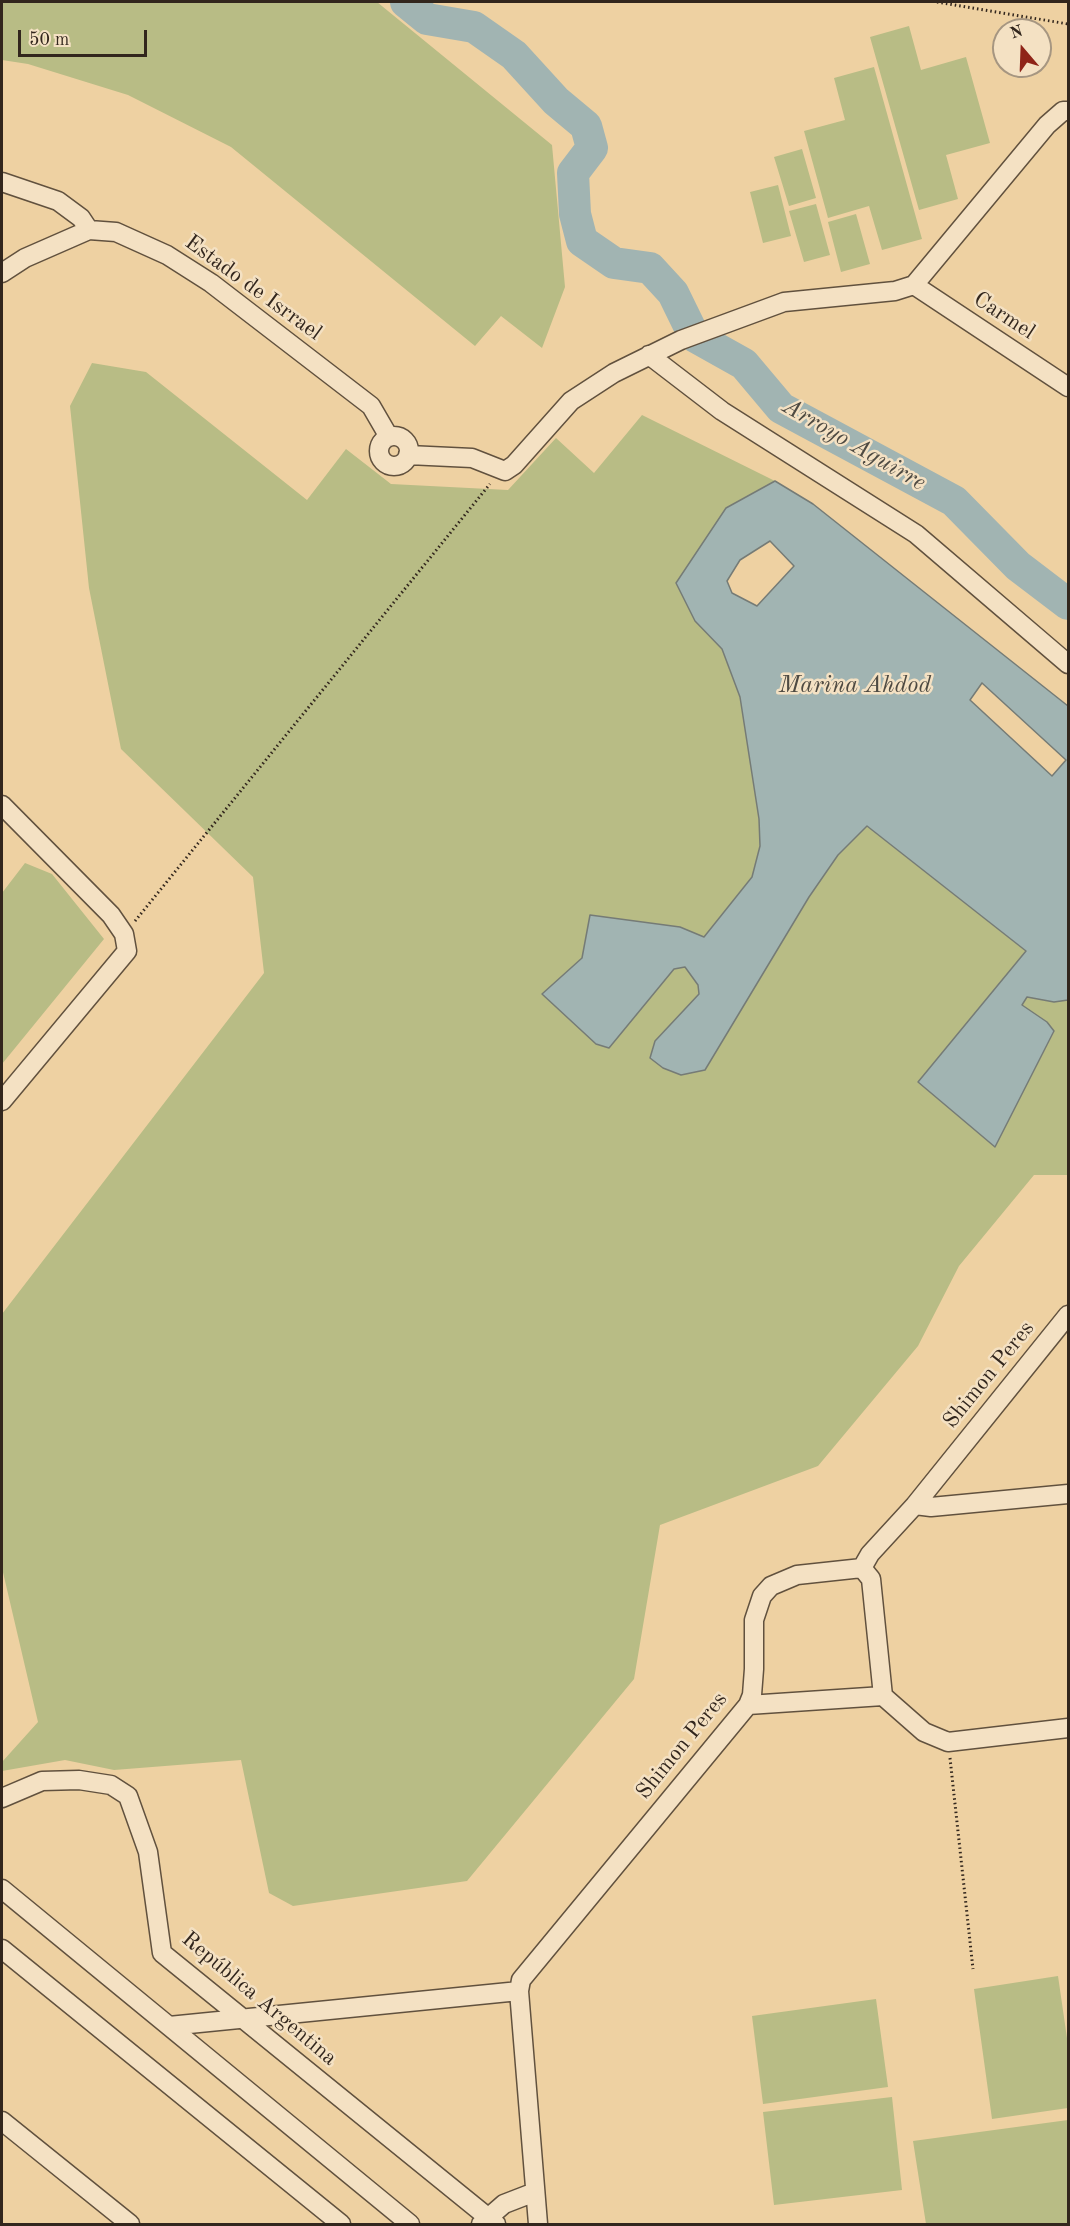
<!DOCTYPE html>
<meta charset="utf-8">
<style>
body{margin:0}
#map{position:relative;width:1070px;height:2226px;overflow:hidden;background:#eed1a2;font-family:"Old Standard TT",serif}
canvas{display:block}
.frame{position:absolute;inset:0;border:3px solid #32261d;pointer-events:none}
.north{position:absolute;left:992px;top:18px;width:60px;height:60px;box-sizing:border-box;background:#f4e1c3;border:2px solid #a69681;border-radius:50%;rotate:341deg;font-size:16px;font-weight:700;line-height:24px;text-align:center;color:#32261d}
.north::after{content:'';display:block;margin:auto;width:21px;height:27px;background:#8f2418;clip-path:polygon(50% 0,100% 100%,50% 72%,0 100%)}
.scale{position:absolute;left:18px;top:30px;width:129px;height:27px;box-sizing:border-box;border:3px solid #32261d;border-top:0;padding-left:8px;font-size:18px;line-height:21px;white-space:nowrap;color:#32261d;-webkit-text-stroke:4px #f4e1c3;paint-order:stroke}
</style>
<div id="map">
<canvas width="1070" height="2226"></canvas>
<div class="frame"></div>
<div class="north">N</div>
<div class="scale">50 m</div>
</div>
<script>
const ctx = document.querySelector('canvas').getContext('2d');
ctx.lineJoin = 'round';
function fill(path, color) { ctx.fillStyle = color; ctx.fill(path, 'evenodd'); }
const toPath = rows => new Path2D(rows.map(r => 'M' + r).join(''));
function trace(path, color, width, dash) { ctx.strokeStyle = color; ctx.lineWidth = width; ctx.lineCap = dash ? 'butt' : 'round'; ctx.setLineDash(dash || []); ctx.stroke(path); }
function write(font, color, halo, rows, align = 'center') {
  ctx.font = font + ' "Old Standard TT",serif'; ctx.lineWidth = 5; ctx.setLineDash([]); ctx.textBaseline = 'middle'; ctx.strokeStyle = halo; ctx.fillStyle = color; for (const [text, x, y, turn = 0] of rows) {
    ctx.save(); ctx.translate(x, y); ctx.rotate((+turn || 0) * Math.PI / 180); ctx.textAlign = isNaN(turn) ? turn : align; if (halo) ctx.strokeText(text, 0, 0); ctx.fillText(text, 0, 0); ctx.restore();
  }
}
fill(toPath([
 [2,2,377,2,552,145,565,287,542,348,501,316,475,346,231,147,128,95,28,64,2,60],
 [909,26,921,70,966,57,990,143,946,155,958,199,919,210,870,37],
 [874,67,922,239,882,250,869,206,828,218,804,131,845,120,834,78],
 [802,149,816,198,789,206,774,157],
 [778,185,791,236,763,243,750,192],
 [816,204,830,255,804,262,789,211],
 [856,214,870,264,841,272,828,222],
 [92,363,146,372,307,500,346,449,391,484,508,490,556,438,594,473,642,415,775,481,726,508,695,621,722,649,740,697,759,819,760,846,752,877,704,937,680,927,590,915,582,958,543,994,609,1048,674,969,685,967,699,985,699,994,655,1041,705,1070,809,897,838,855,867,826,1026,951,919,1082,995,1146,1054,1032,1022,1006,1027,997,1054,1002,1068,1000,1068,1175,1034,1175,959,1266,918,1346,818,1466,660,1525,634,1679,467,1881,293,1906,269,1893,241,1760,114,1770,65,1760,2,1771,2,1762,38,1722,2,1568,2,1314,264,973,253,877,121,749,89,588,70,406],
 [25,863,52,874,104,939,2,1064,2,893],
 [1058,1976,1068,2045,1068,2108,992,2119,974,1989],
 [876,1999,888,2087,763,2104,752,2016],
 [892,2097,902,2190,774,2205,763,2112],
 [1068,2120,1068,2224,926,2224,913,2141]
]), '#b8bc85');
const water = toPath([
 [775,481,813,504,1068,706,1068,1000,1054,1002,1027,997,1022,1005,1047,1022,1054,1031,995,1147,918,1082,1026,951,867,826,838,855,809,897,705,1070,681,1075,663,1068,650,1058,655,1041,699,994,698,985,685,967,674,969,609,1048,596,1044,542,994,582,958,590,915,680,927,704,937,752,877,760,846,759,819,740,697,722,649,695,621,676,583,726,508,775,481],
 [770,541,794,566,757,606,732,593,727,581,740,560,770,541],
 [982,683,1066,760,1052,776,970,700,982,683]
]);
fill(water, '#a1b4b2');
trace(water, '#757b76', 1.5);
trace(toPath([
 [406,2,427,19,474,27,514,55,556,101,586,126,592,148,573,173,575,214,582,241,614,263,650,268,673,293,694,336,744,364,781,408,954,501,1018,566,1068,604]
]), '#a1b4b2', 32);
const minor = toPath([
 [2,182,58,201,81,218,89,230,116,232,167,255,211,283,371,406,389,437],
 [2,273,25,258,89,230],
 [914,285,1068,387],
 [649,355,722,411,916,534,1068,664],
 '379 451a15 15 0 1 1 30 0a15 15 0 1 1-30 0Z',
 [408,455,472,458,505,471,514,465,571,401,614,373,681,340,784,302,895,291,914,285,1047,125,1063,111,1068,111],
 [2,805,111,915,124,934,127,951,2,1101],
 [915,1505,931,1507,1068,1494],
 [862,1568,871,1579,883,1696,924,1732,948,1742,1068,1728],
 [748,1705,883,1696],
 [2,1798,42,1781,79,1780,111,1785,128,1796,148,1852,162,1953,496,2224],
 [2,1889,410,2224],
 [2,1949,341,2224],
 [169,2026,519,1991],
 [2,2121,130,2224],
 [481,2224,504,2204,535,2192],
 [538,2224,519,1991,521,1980,748,1705,752,1695,754,1669,754,1620,762,1596,771,1586,797,1575,862,1568,870,1554,915,1505,1068,1315]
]);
trace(minor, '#61513e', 21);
trace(toPath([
 [937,2,1068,24],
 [135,921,490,484],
 [950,1758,973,1969]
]), '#32261d', 3, [1.5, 3]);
trace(minor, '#f4e1c3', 18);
write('22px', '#32261d', '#f4e1c3', [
 ["Estado de Isrrael",253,288,36],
 ["Carmel",1004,316,33],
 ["Shimon Peres",989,1375,-51],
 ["Shimon Peres",682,1746,-51],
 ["República Argentina",259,1999,40]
]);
write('italic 24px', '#4e4a42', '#f4e1c3', [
 ["Arroyo Aguirre",854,445,30],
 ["Marina Ahdod",855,686]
]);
</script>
